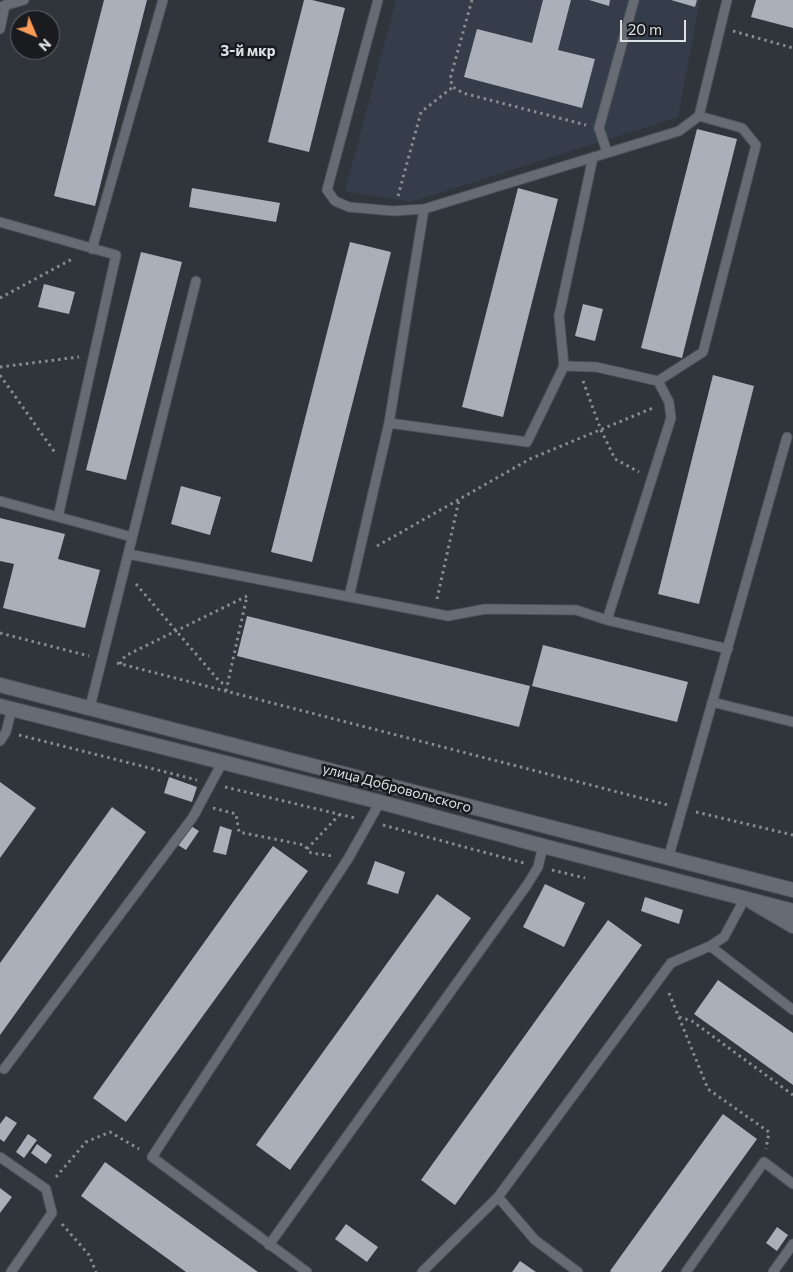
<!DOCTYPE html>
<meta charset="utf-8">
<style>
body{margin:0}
#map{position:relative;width:793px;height:1272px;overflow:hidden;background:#30343b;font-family:Commissioner,sans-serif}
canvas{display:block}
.north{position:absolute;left:10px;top:10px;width:50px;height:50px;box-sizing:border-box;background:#191b1f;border:1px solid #676a6e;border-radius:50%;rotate:135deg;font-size:14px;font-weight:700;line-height:20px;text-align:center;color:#dde0e4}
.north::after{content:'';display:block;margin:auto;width:18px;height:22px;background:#fd9c56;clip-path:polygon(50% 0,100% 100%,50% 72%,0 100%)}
.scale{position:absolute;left:620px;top:20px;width:66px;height:22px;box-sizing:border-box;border:2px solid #dde0e4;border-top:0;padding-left:6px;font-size:15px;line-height:18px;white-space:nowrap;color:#dde0e4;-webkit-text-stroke:4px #191b1f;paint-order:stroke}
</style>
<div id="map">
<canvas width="793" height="1272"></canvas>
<div class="north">N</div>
<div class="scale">20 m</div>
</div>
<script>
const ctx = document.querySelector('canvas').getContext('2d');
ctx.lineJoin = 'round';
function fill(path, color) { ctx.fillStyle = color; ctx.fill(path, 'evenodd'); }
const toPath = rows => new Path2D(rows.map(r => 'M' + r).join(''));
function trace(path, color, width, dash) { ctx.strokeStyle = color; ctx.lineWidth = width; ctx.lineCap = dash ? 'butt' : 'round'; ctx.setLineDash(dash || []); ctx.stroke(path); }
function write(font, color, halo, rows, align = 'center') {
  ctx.font = font + ' Commissioner,sans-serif'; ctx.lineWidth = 5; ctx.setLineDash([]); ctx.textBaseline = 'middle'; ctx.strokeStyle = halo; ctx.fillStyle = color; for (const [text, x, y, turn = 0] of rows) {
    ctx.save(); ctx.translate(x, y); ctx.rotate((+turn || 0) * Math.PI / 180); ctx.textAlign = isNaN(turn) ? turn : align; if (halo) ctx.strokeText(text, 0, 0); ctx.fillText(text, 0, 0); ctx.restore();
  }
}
fill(toPath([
 [396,0,700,0,678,117,411,202,345,191]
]), '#363d4a');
fill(toPath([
 [104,0,147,0,95,206,54,196],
 [304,0,312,0,345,8,309,152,268,142],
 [543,0,571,0,558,50,595,59,582,108,464,77,477,29,532,43],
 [589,0,610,0,609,6],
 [671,0,697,0,695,7],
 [756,0,793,0,793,28,751,17],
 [697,129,737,139,682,358,641,348],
 [192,188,280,203,276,222,189,207],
 [518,188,558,199,503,417,462,407],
 [350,242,391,252,312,562,271,552],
 [141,252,182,262,126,480,86,470],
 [44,284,75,292,69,314,38,307],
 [583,304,603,309,595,341,575,336],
 [713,375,754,386,699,604,658,594],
 [181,486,221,497,210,535,171,524],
 [0,518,65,534,58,559,100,570,85,628,3,608,14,564,0,561],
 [247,616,530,686,519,727,237,656],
 [543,645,688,682,677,722,532,686],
 [169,777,197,787,192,802,164,793],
 [0,782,36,808,0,858],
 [112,807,146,832,0,1035,0,963],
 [191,826,199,831,186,850,178,845],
 [220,826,232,830,226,855,213,852],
 [273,846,308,871,126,1122,93,1098],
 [375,861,405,872,398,894,367,884],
 [545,884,585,903,564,947,523,927],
 [437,894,471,918,290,1170,256,1145],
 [645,897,683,910,679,924,641,911],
 [608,920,642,945,455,1205,421,1180],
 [718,980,793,1033,793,1085,694,1014],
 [723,1114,757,1139,661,1272,611,1272,610,1271],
 [6,1116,17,1123,4,1142,0,1139,0,1124],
 [28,1134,37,1140,24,1158,16,1152],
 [37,1144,52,1155,46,1164,31,1153],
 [105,1162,258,1272,186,1272,81,1196],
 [0,1188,12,1197,0,1213],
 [346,1224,378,1247,367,1262,335,1239],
 [777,1227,788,1235,777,1251,766,1243],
 [520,1261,536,1272,512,1272]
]), '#aaafb9');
const service = toPath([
 [0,7,24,0],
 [0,29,5,5],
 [607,152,599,128,634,0],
 [424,209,679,131,699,116,727,0],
 [0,222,116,255,58,517],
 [92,249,163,0],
 [564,366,596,367,658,381,703,352,756,145,742,128,699,116],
 [389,423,527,442,564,366,559,316,593,157],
 [0,501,132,537],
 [128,554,448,616,485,609,576,610,607,620,728,649],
 [349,597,389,423,424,209,393,211,349,207,335,201,327,190,378,0],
 [607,620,671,418,669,402,658,381],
 [712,702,793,722],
 [90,707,196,281],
 [0,741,6,732,12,708],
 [668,859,787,437],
 [710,946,793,1010],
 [4,1069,193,817,222,763],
 [0,1157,46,1189,52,1213,11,1272],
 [498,1197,535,1240,578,1272],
 [269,1245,527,885,538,867,543,846],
 [307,1272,152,1157,348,859,380,802],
 [422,1272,498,1197,671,963,710,946,724,937,745,898],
 [686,1272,764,1162,793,1184],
 [773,1272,793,1244]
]);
const tertiary = toPath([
 [752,902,793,926]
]);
const secondary = toPath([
 [0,685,793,890],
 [0,706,380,802,543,846,793,911]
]);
trace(service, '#4f5258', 11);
trace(tertiary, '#4f5258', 16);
trace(secondary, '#4f5258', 16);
trace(toPath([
 [472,0,450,79,453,87,463,93,586,125],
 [733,31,793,48],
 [398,196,421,112,453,87],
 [0,298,74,258],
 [0,367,79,357],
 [0,375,56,454],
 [583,381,601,430,615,459,639,472],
 [377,546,530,459,655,407],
 [136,584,220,682,227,685],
 [437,599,459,500],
 [0,633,89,656],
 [117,663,668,805],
 [120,664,125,656,247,596],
 [226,691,247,596],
 [19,735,197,780],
 [225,787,355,818],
 [213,808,236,814,239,832,304,845,311,853,333,856],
 [696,812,793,835],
 [383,825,524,863],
 [307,849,339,815],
 [552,870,585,878],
 [669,993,708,1089,769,1132,766,1149],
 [679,1017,692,1021,793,1095],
 [56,1177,86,1142,110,1132,139,1149],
 [62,1224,89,1255,96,1272]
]), '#888c91', 3, [2.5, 4]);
trace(service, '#676b74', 9);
trace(tertiary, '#676b74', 14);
trace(secondary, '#676b74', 14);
write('14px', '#dde0e4', '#191b1f', [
 ["улица Добровольского",397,788,15]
]);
write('bold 15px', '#dde0e4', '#191b1f', [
 ["3-й мкр",248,51]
]);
</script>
